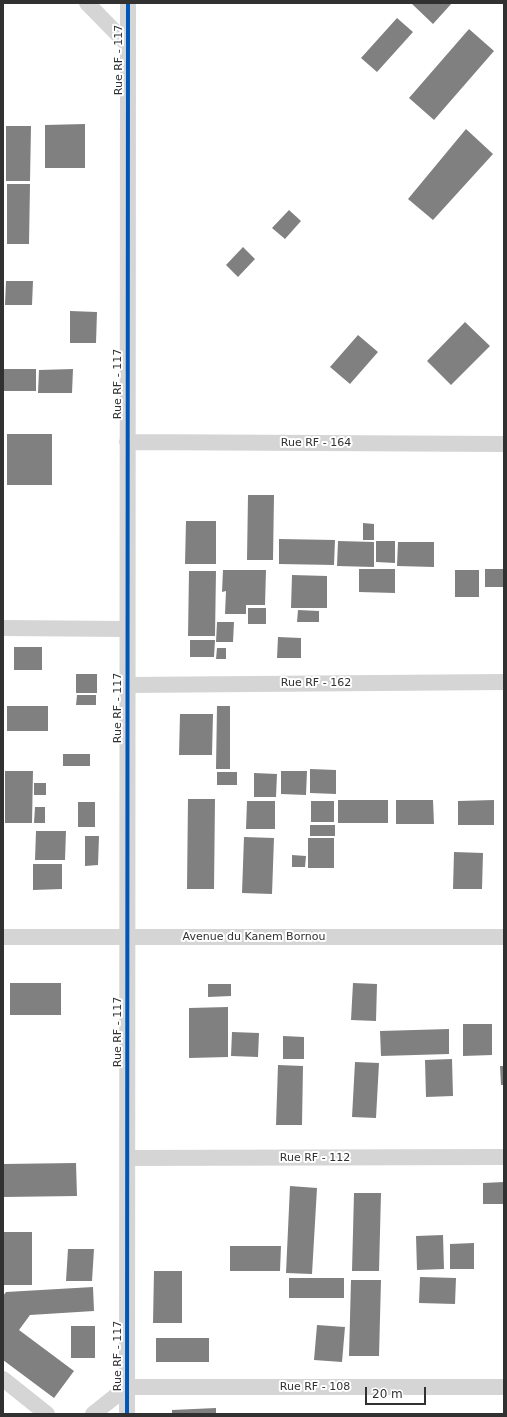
<!DOCTYPE html>
<style>
body{margin:0}
#map{position:relative;width:507px;height:1417px;overflow:hidden;background:#fff;font-family:"DejaVu Sans",sans-serif}
canvas{display:block}
.frame{position:absolute;inset:0;border:4px solid #313131;pointer-events:none}
.scale{position:absolute;left:365px;top:1387px;width:61px;height:18px;box-sizing:border-box;border:2px solid #313131;border-top:0;padding-left:5px;font-size:12px;line-height:14px;white-space:nowrap;color:#313131;-webkit-text-stroke:3px #fff;paint-order:stroke}
</style>
<div id="map">
<canvas width="507" height="1417"></canvas>
<div class="frame"></div>
<div class="scale">20 m</div>
</div>
<script>
const ctx = document.querySelector('canvas').getContext('2d');
ctx.lineJoin = 'round';
function fill(path, color) { ctx.fillStyle = color; ctx.fill(path, 'evenodd'); }
const toPath = rows => new Path2D(rows.map(r => 'M' + r).join(''));
function trace(path, color, width, dash) { ctx.strokeStyle = color; ctx.lineWidth = width; ctx.lineCap = dash ? 'butt' : 'round'; ctx.setLineDash(dash || []); ctx.stroke(path); }
function write(font, color, halo, rows, align = 'center') {
  ctx.font = font + ' "DejaVu Sans",sans-serif'; ctx.lineWidth = 4; ctx.setLineDash([]); ctx.textBaseline = 'middle'; ctx.strokeStyle = halo; ctx.fillStyle = color; for (const [text, x, y, turn = 0] of rows) {
    ctx.save(); ctx.translate(x, y); ctx.rotate((+turn || 0) * Math.PI / 180); ctx.textAlign = isNaN(turn) ? turn : align; if (halo) ctx.strokeText(text, 0, 0); ctx.fillText(text, 0, 0); ctx.restore();
  }
}
fill(toPath([
 [411,3,452,3,433,24],
 [397,18,413,32,377,72,361,58],
 [469,29,494,51,434,120,409,98],
 [85,124,85,168,45,168,45,125],
 [6,126,31,126,30,181,6,181],
 [466,129,493,154,433,220,408,199],
 [7,184,30,184,29,244,7,244],
 [289,210,301,221,285,239,272,228],
 [243,247,255,259,238,277,226,265],
 [6,281,33,281,32,305,5,305],
 [70,311,97,312,96,343,70,343],
 [465,322,490,346,451,385,427,361],
 [358,335,378,352,350,384,330,367],
 [4,369,36,369,36,391,4,391],
 [73,369,72,393,38,393,39,370],
 [7,434,52,434,52,485,7,485],
 [248,495,274,495,273,560,247,560],
 [186,521,216,521,216,564,185,564],
 [363,523,374,524,374,540,363,540],
 [279,539,335,540,334,565,279,564],
 [338,541,374,542,374,567,337,566],
 [376,541,395,541,395,563,376,562],
 [398,542,434,542,434,567,397,566],
 [359,569,395,569,395,593,359,592],
 [485,569,504,569,504,587,485,587],
 [223,570,266,570,265,605,246,605,246,614,225,614,226,591,222,592],
 [455,570,479,570,479,597,455,597],
 [189,571,216,571,215,636,188,636],
 [292,575,327,576,327,608,291,608],
 [248,608,266,608,266,624,248,624],
 [298,610,319,611,319,622,297,622],
 [217,622,234,622,233,642,216,642],
 [278,637,301,638,301,658,277,658],
 [190,640,215,640,214,657,190,657],
 [14,647,42,647,42,670,14,670],
 [217,648,226,648,226,659,216,659],
 [76,674,97,674,97,693,76,693],
 [77,695,96,695,96,705,76,705],
 [7,706,48,706,48,731,7,731],
 [217,706,230,706,230,769,216,769],
 [180,714,213,714,212,755,179,755],
 [63,754,90,754,90,766,63,766],
 [310,769,336,770,336,794,310,793],
 [5,771,33,771,32,823,5,823],
 [281,771,307,771,306,795,281,794],
 [217,772,237,772,237,785,217,785],
 [254,773,277,774,276,797,254,797],
 [34,783,46,783,46,795,34,795],
 [188,799,215,799,214,889,187,889],
 [338,800,388,800,388,823,338,823],
 [396,800,433,800,434,824,396,824],
 [494,800,494,825,458,825,458,801],
 [247,801,275,801,275,829,246,829],
 [311,801,334,801,334,822,311,822],
 [78,802,95,802,95,827,78,827],
 [35,807,45,807,45,823,34,823],
 [310,825,335,825,335,836,310,836],
 [36,831,66,831,65,860,35,860],
 [85,836,99,836,98,865,85,866],
 [244,837,274,838,272,894,242,893],
 [308,838,334,838,334,868,308,868],
 [454,852,483,853,482,889,453,889],
 [292,855,306,856,305,867,292,867],
 [33,864,62,864,62,889,33,890],
 [10,983,61,983,61,1015,10,1015],
 [353,983,377,984,376,1021,351,1020],
 [208,984,231,984,231,996,208,997],
 [228,1007,228,1057,189,1058,189,1008],
 [463,1024,492,1024,492,1055,463,1056],
 [449,1029,449,1054,381,1056,380,1031],
 [232,1032,259,1033,258,1057,231,1056],
 [283,1036,304,1037,304,1059,283,1059],
 [452,1059,453,1096,426,1097,425,1060],
 [355,1062,379,1063,376,1118,352,1117],
 [278,1065,303,1066,302,1125,276,1125],
 [500,1066,504,1066,504,1085,501,1085],
 [76,1163,77,1196,3,1197,3,1164],
 [504,1182,504,1204,483,1204,483,1183],
 [290,1186,317,1188,312,1274,286,1273],
 [354,1193,381,1193,379,1271,352,1271],
 [4,1232,32,1232,32,1285,4,1285],
 [443,1235,444,1269,417,1270,416,1236],
 [474,1243,474,1269,450,1269,450,1244],
 [230,1246,281,1246,280,1271,230,1271],
 [68,1249,94,1249,92,1281,66,1281],
 [154,1271,182,1271,182,1323,153,1323],
 [420,1277,456,1278,455,1304,419,1303],
 [289,1278,344,1278,344,1298,289,1298],
 [351,1280,381,1280,379,1356,349,1356],
 [93,1287,94,1311,30,1315,19,1330,74,1371,54,1398,3,1360,3,1296,6,1292],
 [317,1325,345,1327,342,1362,314,1360],
 [71,1326,95,1326,95,1358,71,1358],
 [156,1338,209,1338,209,1362,156,1362],
 [216,1408,216,1414,172,1414,172,1410]
]), '#808080');
trace(toPath([
 [87,3,128,45],
 [127,442,504,444],
 [3,628,127,629],
 [127,685,504,682],
 [3,937,504,937],
 [127,1158,504,1157],
 [3,1379,47,1414],
 [93,1414,127,1387,504,1387],
 [127,1414,128,3]
]), '#d5d5d5', 16);
trace(toPath([
 [127,1414,128,3]
]), '#0057b8', 4);
write('11px', '#313131', '#fff', [
 ["Rue RF - 117",119,60,-90],
 ["Rue RF - 117",118,384,-90],
 ["Rue RF - 164",316,443],
 ["Rue RF - 162",316,683],
 ["Rue RF - 117",118,708,-90],
 ["Avenue du Kanem Bornou",254,937],
 ["Rue RF - 117",118,1032,-90],
 ["Rue RF - 112",315,1158],
 ["Rue RF - 117",118,1356,-90],
 ["Rue RF - 108",315,1387]
]);
</script>
